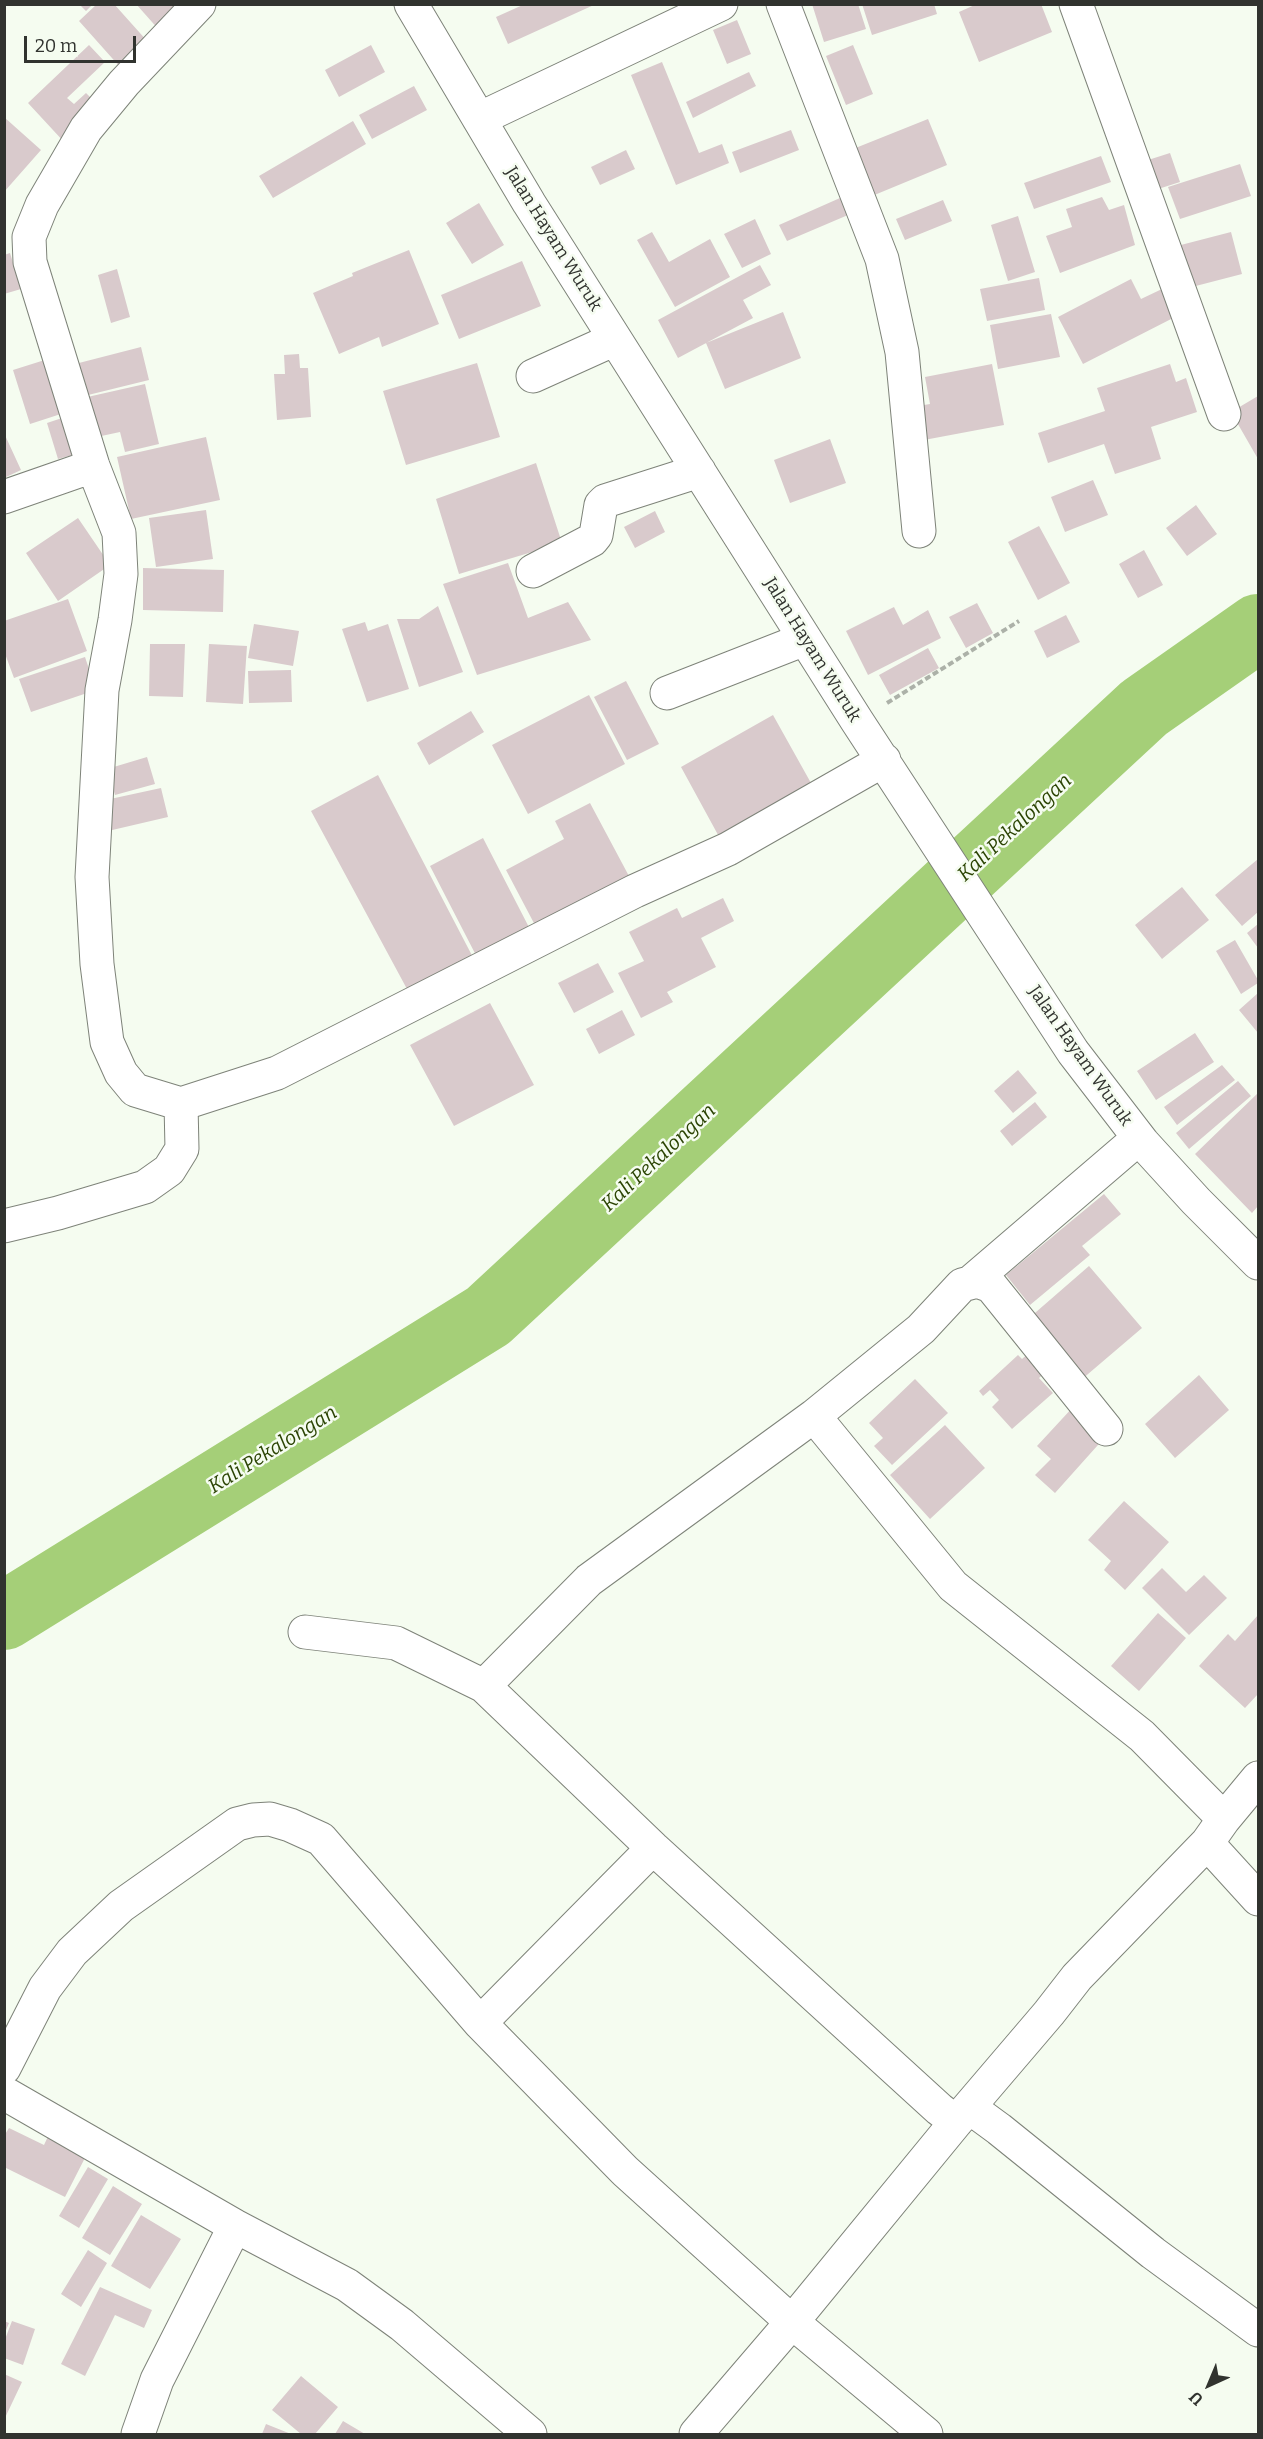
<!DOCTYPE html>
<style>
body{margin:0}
#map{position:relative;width:1263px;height:2439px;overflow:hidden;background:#f5fcf0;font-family:Bitter,serif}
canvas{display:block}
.frame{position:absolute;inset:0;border:6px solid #31332f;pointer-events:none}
.north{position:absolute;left:1179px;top:2355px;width:60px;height:60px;-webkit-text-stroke:4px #f5fcf0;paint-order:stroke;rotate:224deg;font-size:16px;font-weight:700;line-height:24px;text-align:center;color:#31332f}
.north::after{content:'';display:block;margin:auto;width:21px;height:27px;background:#31332f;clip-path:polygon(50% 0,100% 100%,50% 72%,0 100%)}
.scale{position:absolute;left:24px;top:36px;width:112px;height:27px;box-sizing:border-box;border:3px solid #31332f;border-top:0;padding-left:8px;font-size:18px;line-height:21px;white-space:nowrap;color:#31332f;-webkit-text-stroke:4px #f5fcf0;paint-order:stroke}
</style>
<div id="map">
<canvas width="1263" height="2439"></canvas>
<div class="frame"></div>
<div class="north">U</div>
<div class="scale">20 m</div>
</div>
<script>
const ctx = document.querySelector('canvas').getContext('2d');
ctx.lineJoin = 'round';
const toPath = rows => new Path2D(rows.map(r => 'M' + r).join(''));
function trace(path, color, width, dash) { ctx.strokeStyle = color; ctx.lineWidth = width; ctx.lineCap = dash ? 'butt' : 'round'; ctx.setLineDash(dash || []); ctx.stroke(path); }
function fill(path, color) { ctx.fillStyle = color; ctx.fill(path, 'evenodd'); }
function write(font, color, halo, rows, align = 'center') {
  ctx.font = font + ' Bitter,serif'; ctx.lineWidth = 5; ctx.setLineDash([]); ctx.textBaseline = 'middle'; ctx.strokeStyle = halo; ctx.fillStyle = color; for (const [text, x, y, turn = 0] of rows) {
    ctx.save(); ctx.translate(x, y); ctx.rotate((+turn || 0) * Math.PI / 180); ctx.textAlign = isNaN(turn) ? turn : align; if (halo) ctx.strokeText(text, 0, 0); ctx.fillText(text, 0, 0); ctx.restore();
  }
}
trace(toPath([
 [4,1616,488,1316,1144,708,1258,628]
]), '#a5cf78', 68);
fill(toPath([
 [79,4,93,4,86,11],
 [97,4,114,4,148,42,120,67,79,21],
 [136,4,180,4,160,31],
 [525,4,596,4,508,44,496,17],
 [812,4,858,4,866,29,824,42],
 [862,4,934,4,937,14,872,35],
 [977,4,1041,4,1052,32,979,62,959,12],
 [737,20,751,54,727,64,713,30],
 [89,45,105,62,67,98,74,104,86,93,102,109,65,143,28,103],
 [371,45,385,72,339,97,325,70],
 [853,45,873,94,846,105,826,56],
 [662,62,699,153,722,144,729,163,676,185,631,75],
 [749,72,756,86,693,118,686,102],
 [414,86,427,110,372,139,359,115],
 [4,117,41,150,4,192],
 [928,119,947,165,872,196,853,149],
 [353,121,366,144,273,198,259,176],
 [791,130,799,150,740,173,732,152],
 [626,150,635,169,600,185,591,167],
 [1170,153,1180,182,1155,190,1145,161],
 [1101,156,1111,182,1034,209,1024,183],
 [1240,164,1251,196,1180,219,1168,187],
 [1102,197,1109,210,1124,205,1135,245,1060,273,1046,236,1072,227,1066,209],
 [840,198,848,215,787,241,779,225],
 [943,200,952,221,905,240,896,219],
 [479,203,504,245,472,264,446,223],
 [1018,216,1035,272,1008,281,991,225],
 [755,219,771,254,742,268,724,234],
 [652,232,669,262,710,239,730,277,675,307,637,240],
 [1231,232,1242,274,1188,288,1177,246],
 [409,250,439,324,382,347,379,337,339,354,313,293,353,276,352,273],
 [10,253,21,289,4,294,4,255],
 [522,261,541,306,459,339,441,295],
 [760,265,771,285,743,300,753,318,678,358,658,320],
 [117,269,130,317,111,323,98,275],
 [1039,278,1045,310,987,321,980,289],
 [1131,279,1141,299,1162,289,1177,316,1083,364,1058,317],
 [783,312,801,358,725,389,706,343],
 [1051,314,1060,357,998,369,990,325],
 [141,347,149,380,84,396,75,364],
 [299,354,300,368,308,368,311,417,277,420,274,374,285,374,284,355],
 [51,358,67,412,30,424,13,370],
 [477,363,500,437,406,465,383,391],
 [992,364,1004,425,924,440,918,406,930,404,925,377],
 [1170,364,1176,382,1186,378,1197,412,1151,427,1161,459,1115,474,1104,444,1048,463,1038,433,1105,411,1097,388],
 [145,384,159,444,125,452,120,432,92,438,83,398],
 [1258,396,1258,459,1231,412],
 [71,415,83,452,58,459,47,423],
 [4,433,21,470,4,478],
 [206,437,220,500,131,519,117,457],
 [830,439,846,483,790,503,774,460],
 [536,463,562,543,459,574,436,499],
 [1093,480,1108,515,1065,532,1051,497],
 [1196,505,1217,534,1187,556,1166,528],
 [206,510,213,559,156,567,149,518],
 [655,511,665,532,635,548,624,527],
 [78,518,110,565,58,601,26,553],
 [1039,526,1070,583,1038,600,1008,542],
 [1144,550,1163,585,1138,598,1119,564],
 [508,563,528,618,568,602,591,640,477,675,443,584],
 [143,568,224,570,223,612,143,610],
 [68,599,87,651,14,678,4,651,4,621],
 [977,603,993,633,966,648,949,617],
 [438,606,463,672,419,687,397,619,419,619],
 [894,607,903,625,928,610,941,638,868,675,846,631],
 [1066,615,1080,642,1047,658,1034,631],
 [365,622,368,631,388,624,409,689,367,702,342,629],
 [254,624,299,631,293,666,248,658],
 [150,644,185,644,183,697,149,696],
 [209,644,247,646,243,704,206,702],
 [928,648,939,668,890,695,879,675],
 [85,657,96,690,31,712,19,679],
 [291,670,292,702,249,703,248,671],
 [626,681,659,744,627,760,594,697],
 [589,695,625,764,528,814,492,745],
 [471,711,484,732,429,765,417,743],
 [773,715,816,792,723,844,681,767],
 [147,757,155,784,115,795,107,769],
 [378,775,478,967,414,1002,311,811],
 [161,788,168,817,108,831,101,801],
 [590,803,630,878,536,927,506,870,564,839,555,821],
 [483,838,534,937,481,965,430,866],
 [1258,859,1258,912,1242,926,1215,895],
 [1182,887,1209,920,1162,959,1135,925],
 [723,898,734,921,701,938,716,967,667,992,673,1002,641,1018,618,973,644,961,629,932,677,908,682,918],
 [1258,924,1258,948,1247,933],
 [1235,940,1258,980,1258,983,1241,994,1216,951],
 [598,963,614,992,574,1013,558,983],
 [1258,993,1258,1033,1239,1010],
 [490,1003,534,1085,454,1126,410,1045],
 [622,1010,635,1035,599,1054,586,1029],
 [1195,1033,1214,1062,1156,1100,1137,1071],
 [1222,1065,1235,1080,1177,1125,1164,1107],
 [1018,1070,1037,1093,1013,1113,994,1091],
 [1238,1081,1251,1096,1189,1149,1176,1133],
 [1258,1093,1258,1206,1252,1213,1195,1154],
 [1035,1102,1047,1117,1012,1146,1000,1131],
 [1104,1194,1121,1214,1082,1246,1090,1255,1030,1305,1006,1275],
 [1089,1266,1142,1328,1081,1380,1028,1319],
 [1030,1352,1048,1370,1039,1378,1053,1393,1012,1429,992,1407,999,1400,990,1390,983,1396,979,1391,1018,1355,1022,1359],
 [1199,1375,1229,1410,1175,1458,1145,1424],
 [915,1379,948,1413,892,1465,874,1446,883,1438,869,1423],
 [1074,1406,1106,1436,1055,1493,1035,1475,1051,1459,1037,1446],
 [945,1425,985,1468,930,1519,890,1475],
 [1124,1501,1169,1542,1125,1590,1104,1570,1111,1561,1088,1540],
 [1162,1568,1186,1592,1204,1575,1227,1598,1189,1635,1142,1588],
 [1158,1613,1186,1638,1139,1691,1111,1666],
 [1258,1615,1258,1694,1245,1708,1199,1666,1228,1634,1235,1641],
 [9,2128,44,2145,51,2130,89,2150,65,2197,4,2167,4,2136],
 [88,2167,108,2179,79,2228,59,2216],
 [113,2186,142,2204,110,2255,82,2238],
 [141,2215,181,2239,150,2289,111,2266],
 [88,2250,107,2263,81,2307,61,2294],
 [100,2287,152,2310,144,2328,115,2315,85,2376,61,2364],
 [4,2321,9,2323,4,2335],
 [12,2321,35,2329,23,2365,4,2358,4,2342],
 [4,2374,22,2382,4,2420],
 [301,2376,338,2407,315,2434,301,2434,272,2410],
 [343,2421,365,2434,335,2434],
 [266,2424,291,2434,262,2434]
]), '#d9cacc');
const minor = toPath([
 [199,4,124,83,86,129,42,205,29,237,30,262,93,466,119,533,121,574,115,620,102,690,92,877,97,964,107,1042,121,1073,135,1090,181,1104,277,1073,635,891,728,849,884,760],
 [411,4,529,203,857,721,1073,1052,1143,1143,1196,1201,1258,1263],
 [783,4,882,259,902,352,919,531],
 [1076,4,1224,414],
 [479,119,721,4],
 [533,376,615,339],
 [4,497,93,466],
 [533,571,592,540,596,535,601,505,605,501,699,471],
 [667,693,805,639],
 [4,1226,58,1213,145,1187,169,1170,182,1149,181,1104],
 [971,1282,1139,1138],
 [814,1416,953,1586,1142,1736,1224,1819],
 [305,1632,396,1643,484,1686],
 [1207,1843,1258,1899],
 [480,2023,653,1848],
 [4,2068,45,1988,72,1952,121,1906,237,1824,253,1820,270,1819,290,1825,321,1839,480,2023,625,2171,792,2322,926,2434],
 [4,2093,235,2226,347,2285,402,2325,530,2434],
 [969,2107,999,2129,1153,2253,1258,2330],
 [956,2122,939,2109,653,1848,484,1686,589,1580,814,1416,921,1329,962,1285,977,1281,991,1286,1106,1429],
 [138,2434,157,2380,235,2226],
 [696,2434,792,2322,956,2122,1049,2013,1077,1977,1207,1843,1224,1819,1258,1778]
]);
trace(minor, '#7e8379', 35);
trace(toPath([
 [887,703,1019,621]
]), '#acb1a8', 4, [6, 3]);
trace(minor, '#fff', 33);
write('18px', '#31332f', '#f5fcf0', [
 ["Jalan Hayam Wuruk",553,239,58],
 ["Jalan Hayam Wuruk",812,650,58],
 ["Jalan Hayam Wuruk",1080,1056,55]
]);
write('italic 20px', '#2b4403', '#f5fcf0', [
 ["Kali Pekalongan",1015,828,-43],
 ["Kali Pekalongan",659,1158,-43],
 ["Kali Pekalongan",273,1450,-32]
]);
</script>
